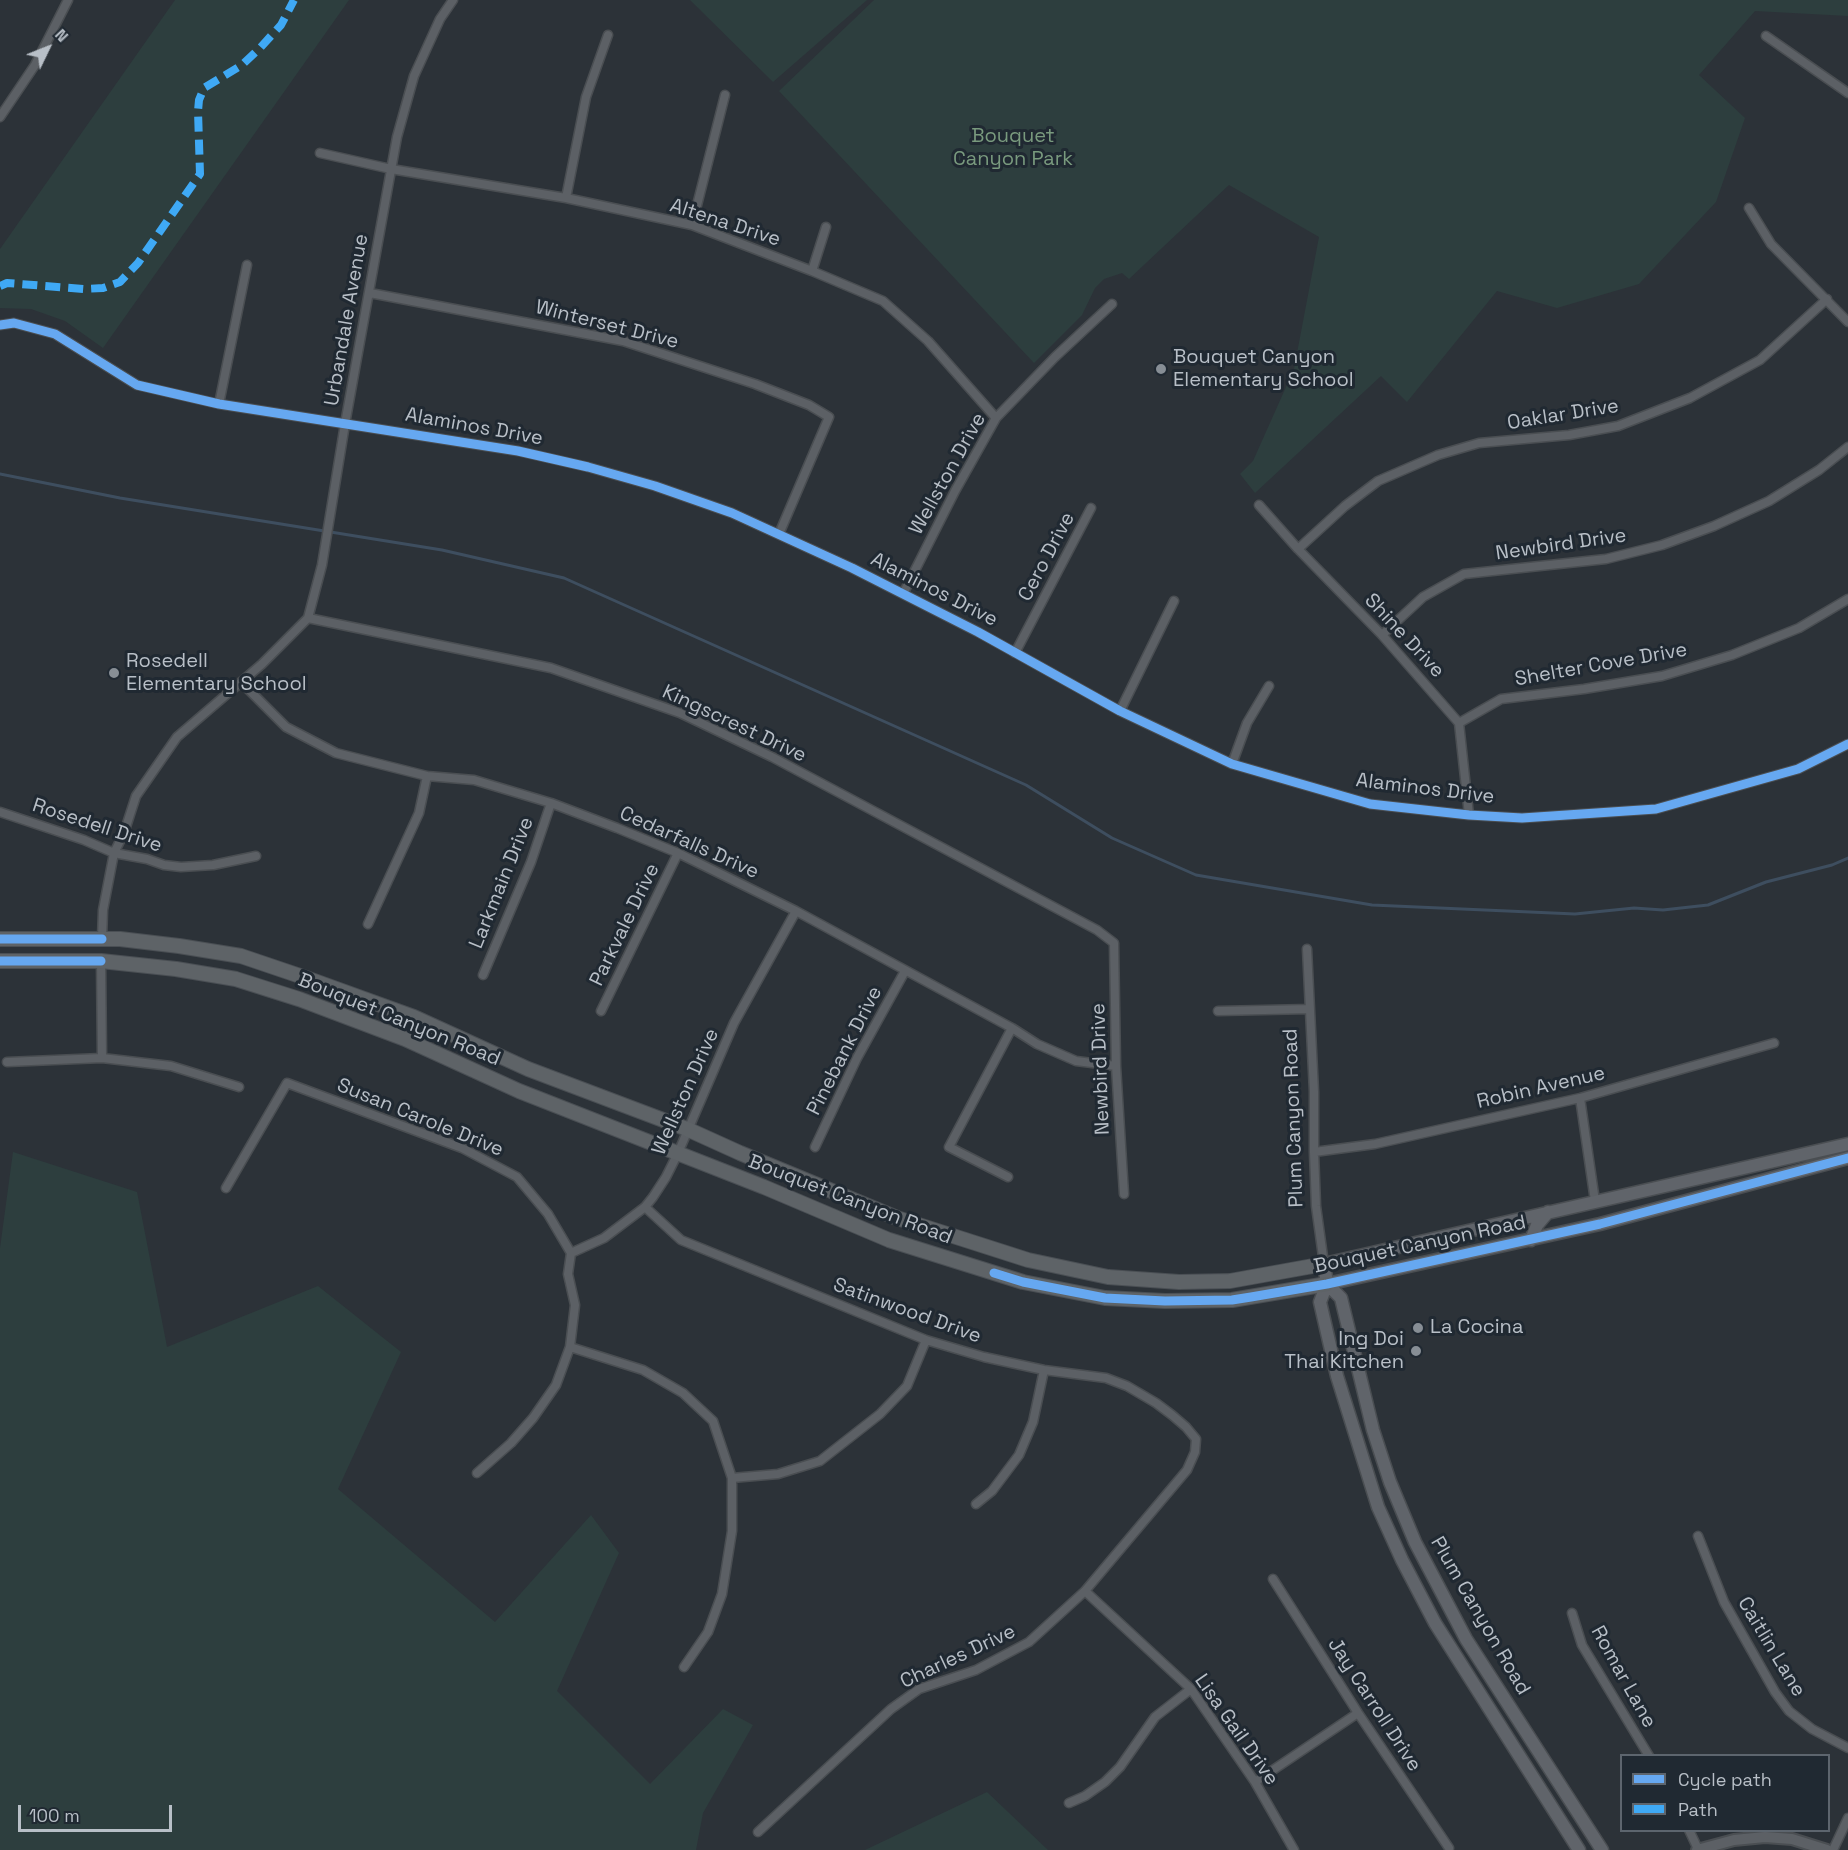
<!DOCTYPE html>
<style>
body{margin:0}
#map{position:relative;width:1848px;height:1850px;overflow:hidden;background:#2c3238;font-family:"Space Grotesk",sans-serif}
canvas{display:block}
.legend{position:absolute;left:1620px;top:1754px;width:210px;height:78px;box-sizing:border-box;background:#202932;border:2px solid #5d656e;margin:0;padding:8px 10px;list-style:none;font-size:18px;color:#b8bfc7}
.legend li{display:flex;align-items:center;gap:12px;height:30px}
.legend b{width:30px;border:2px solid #5d656e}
.north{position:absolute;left:18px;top:18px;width:60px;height:60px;-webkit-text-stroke:4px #202932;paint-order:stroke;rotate:47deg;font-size:16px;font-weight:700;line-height:24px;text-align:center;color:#b8bfc7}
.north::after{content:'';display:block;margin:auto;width:21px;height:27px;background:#b8bfc7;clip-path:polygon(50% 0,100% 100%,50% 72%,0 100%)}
.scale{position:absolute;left:18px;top:1805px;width:154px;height:27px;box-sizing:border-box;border:3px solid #b8bfc7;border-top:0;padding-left:8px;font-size:18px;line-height:21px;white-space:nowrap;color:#b8bfc7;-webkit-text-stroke:4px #202932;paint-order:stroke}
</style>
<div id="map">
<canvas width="1848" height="1850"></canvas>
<ul class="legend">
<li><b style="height:8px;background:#66a8f1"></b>Cycle path</li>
<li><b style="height:8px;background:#3fa9f5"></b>Path</li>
</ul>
<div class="north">N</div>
<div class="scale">100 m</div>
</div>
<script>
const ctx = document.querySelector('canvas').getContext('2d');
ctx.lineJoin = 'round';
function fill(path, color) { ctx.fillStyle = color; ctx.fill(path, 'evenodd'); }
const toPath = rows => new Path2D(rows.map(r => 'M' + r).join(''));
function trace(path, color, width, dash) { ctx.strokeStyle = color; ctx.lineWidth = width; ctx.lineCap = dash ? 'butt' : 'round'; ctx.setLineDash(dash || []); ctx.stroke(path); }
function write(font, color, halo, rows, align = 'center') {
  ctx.font = font + ' "Space Grotesk",sans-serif'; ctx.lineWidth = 6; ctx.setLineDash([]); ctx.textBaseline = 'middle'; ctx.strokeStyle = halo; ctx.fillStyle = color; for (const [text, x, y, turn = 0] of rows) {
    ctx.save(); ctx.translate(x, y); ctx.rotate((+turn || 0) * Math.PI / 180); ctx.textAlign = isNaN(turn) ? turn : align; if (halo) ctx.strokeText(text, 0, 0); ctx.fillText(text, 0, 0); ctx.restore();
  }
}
fill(toPath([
 [175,0,349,0,103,348,65,321,31,309,0,308,0,249],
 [690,0,867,0,773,82],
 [874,0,1848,0,1848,16,1755,11,1699,75,1745,118,1716,202,1639,284,1557,308,1497,291,1407,402,1381,376,1255,493,1240,474,1253,461,1294,369,1319,237,1229,185,1129,279,1122,273,1104,279,1095,288,1082,315,1034,363,779,91],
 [13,1152,137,1192,167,1347,318,1286,401,1352,338,1489,495,1622,591,1515,619,1553,557,1691,650,1784,723,1709,753,1725,703,1813,696,1850,0,1850,0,1248],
 [987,1792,1048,1850,865,1850]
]), '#2d3e3e');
trace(toPath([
 [0,474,120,498,442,550,564,578,1026,785,1112,838,1196,875,1372,905,1575,914,1634,908,1663,910,1708,905,1766,882,1832,865,1848,858]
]), '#3e4e5f', 3);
const minor = toPath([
 [1766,36,1848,93],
 [0,117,35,65,68,0],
 [320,153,391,169,566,198,692,225,812,271,883,301,928,341,996,418],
 [566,198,586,97,608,35],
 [1749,208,1771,244,1848,322],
 [692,225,725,95],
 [812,271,826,227],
 [370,293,623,341,755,384,809,405,829,417,779,534],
 [0,325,14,323,55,334,137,385,219,404,518,451,588,467,655,486,732,513,852,568,978,632,1120,711,1232,764,1370,804,1469,815,1522,818,1656,809,1798,769,1848,744],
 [219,404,247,265],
 [1259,505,1298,549,1382,635,1459,723,1469,815],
 [1298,549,1345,506,1378,481,1438,455,1479,443,1569,435,1618,426,1690,398,1760,360,1827,299],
 [903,594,955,491,996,418,1055,357,1112,304],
 [308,618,551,668,680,713,772,757,1097,930,1114,943,1116,1066,1124,1194],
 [1382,635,1423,597,1464,574,1606,559,1662,545,1714,526,1769,501,1819,470,1848,447],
 [1015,653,1091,508],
 [241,682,286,727,336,753,427,776,474,780,551,803,617,828,678,853,796,911,1012,1028,1037,1044,1076,1061,1116,1066],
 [1120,711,1174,601],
 [1459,723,1501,699,1584,689,1662,676,1732,655,1799,628,1848,599],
 [1232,764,1247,723,1269,686],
 [0,812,84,840,114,853,147,859,164,865,181,867,213,865,256,856],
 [368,924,419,813,427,776],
 [102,939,103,910,114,853,124,833,136,796,177,737,262,664,308,618,322,565,345,424,397,137,414,76,440,19,453,0],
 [1307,949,1314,1092,1314,1152,1316,1206,1324,1264],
 [101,961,102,1058],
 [483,975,531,862,551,803],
 [601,1011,678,853],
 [1218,1011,1310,1009],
 [7,1062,102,1058,171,1066,239,1087],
 [1580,1098,1595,1201],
 [815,1147,857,1058,905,971],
 [1314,1152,1375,1144,1580,1098,1774,1043],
 [1008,1177,949,1147,1012,1028],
 [226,1188,287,1083,462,1148,517,1177,548,1214,571,1253,568,1274,575,1305,570,1347,556,1385,533,1418,511,1443,477,1473],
 [645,1207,681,1240,926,1340,984,1357,1044,1370,1106,1378,1127,1386,1156,1403,1172,1415,1186,1427,1196,1439,1195,1452,1187,1470,1085,1591,1029,1642,976,1670,919,1689,891,1709,758,1832],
 [571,1253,604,1238,645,1207,653,1197,666,1177,678,1153,734,1023,796,911],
 [570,1347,643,1370,683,1393,713,1421,732,1478,732,1531,722,1594,708,1632,684,1667],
 [732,1478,778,1474,820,1461,880,1414,907,1386,926,1340],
 [976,1504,992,1491,1019,1455,1033,1422,1044,1370],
 [1698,1536,1724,1602,1775,1692,1789,1711,1812,1729,1848,1748],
 [1273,1579,1358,1713,1449,1848],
 [1085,1591,1191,1689,1255,1782,1294,1850],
 [1572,1613,1582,1645,1649,1756],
 [1255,1782,1358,1713],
 [1069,1803,1085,1796,1105,1782,1120,1767,1155,1717,1191,1689],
 [1689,1830,1698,1849],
 [1833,1850,1848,1818]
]);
const tertiary = toPath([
 [1697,1850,1734,1840,1765,1837,1792,1839,1827,1850]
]);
const secondary = toPath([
 [1531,1240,1537,1225,1548,1212],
 [1327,1284,1341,1298,1373,1430,1390,1482,1415,1542,1466,1639,1602,1850],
 [1327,1284,1600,1224,1848,1158],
 [1579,1850,1435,1623,1402,1560,1378,1507,1337,1376,1320,1302,1327,1284,1324,1264,1848,1144]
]);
const primary = toPath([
 [0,939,120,939,179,946,241,956,306,978,414,1017,528,1069,687,1129,740,1153,897,1218,1028,1260,1108,1277,1179,1282,1230,1281,1324,1264],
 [0,961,101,961,176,969,236,979,299,999,405,1039,519,1091,764,1187,889,1240,1023,1282,1105,1298,1165,1301,1232,1300,1327,1284]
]);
trace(minor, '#4a4e52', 11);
trace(tertiary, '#4a4e52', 14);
trace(secondary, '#4a4e52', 15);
trace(primary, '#4a4f54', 16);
trace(minor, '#5c6065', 8);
trace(tertiary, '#5c6065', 10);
trace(secondary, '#60646a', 12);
trace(primary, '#5e6367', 14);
trace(toPath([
 [0,286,7,283,84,289,103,288,120,282,138,263,200,174,198,111,199,100,204,88,242,65,260,48,281,25,294,0]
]), '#3fa9f5', 8, [15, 8]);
trace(toPath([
 [0,325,14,323,55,334,137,385,219,404,518,451,588,467,655,486,732,513,852,568,978,632,1120,711,1232,764,1370,804,1469,815,1522,818,1656,809,1798,769,1848,744],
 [0,939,102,939],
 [0,961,101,961],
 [994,1273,1023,1282,1105,1298,1165,1301,1232,1300,1251,1297,1327,1284,1600,1224,1848,1158]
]), '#66a8f1', 9);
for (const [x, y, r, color] of [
 [1161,369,6,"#878e95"],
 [114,673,6,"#878e95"],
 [1418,1328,6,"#878e95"],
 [1416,1351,6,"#878e95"]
]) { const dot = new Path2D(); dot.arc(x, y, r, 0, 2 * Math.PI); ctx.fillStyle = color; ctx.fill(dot); trace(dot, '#202932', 2); }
write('20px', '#799a7e', '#202932', [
 ["Bouquet",1013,137],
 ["Canyon Park",1013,160]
]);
write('20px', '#b8bfc7', '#202932', [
 ["Altena Drive",725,223,18],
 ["Urbandale Avenue",347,320,-80],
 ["Winterset Drive",607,325,14],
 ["Oaklar Drive",1563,415,-9],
 ["Alaminos Drive",474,427,10],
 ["Wellston Drive",948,474,-61],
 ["Newbird Drive",1561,545,-8],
 ["Cero Drive",1047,557,-62],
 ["Alaminos Drive",934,590,27],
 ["Shine Drive",1404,636,47],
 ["Shelter Cove Drive",1601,665,-10],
 ["Kingscrest Drive",734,724,25],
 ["Alaminos Drive",1425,789,7],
 ["Rosedell Drive",97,826,18],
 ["Cedarfalls Drive",689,843,24],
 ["Larkmain Drive",502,883,-68],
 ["Parkvale Drive",625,925,-64],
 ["Bouquet Canyon Road",399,1020,22],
 ["Pinebank Drive",845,1051,-63],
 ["Newbird Drive",1101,1069,-92],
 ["Robin Avenue",1541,1088,-13],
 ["Wellston Drive",686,1092,-66],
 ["Susan Carole Drive",420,1118,22],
 ["Plum Canyon Road",1294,1118,-92],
 ["Bouquet Canyon Road",850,1200,21],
 ["Bouquet Canyon Road",1420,1245,-12],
 ["Satinwood Drive",907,1311,20],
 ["Plum Canyon Road",1480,1616,60],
 ["Caitlin Lane",1771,1647,59],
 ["Charles Drive",958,1657,-25],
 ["Romar Lane",1623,1677,61],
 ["Jay Carroll Drive",1374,1705,57],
 ["Lisa Gail Drive",1236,1730,55]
]);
write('20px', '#b8bfc7', '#202932', [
 ["Bouquet Canyon",1173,358],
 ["Elementary School",1173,381],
 ["Rosedell",126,662],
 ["Elementary School",126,685],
 ["La Cocina",1430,1328],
 ["Ing Doi",1404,1340,"right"],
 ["Thai Kitchen",1404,1363,"right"]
], 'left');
</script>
